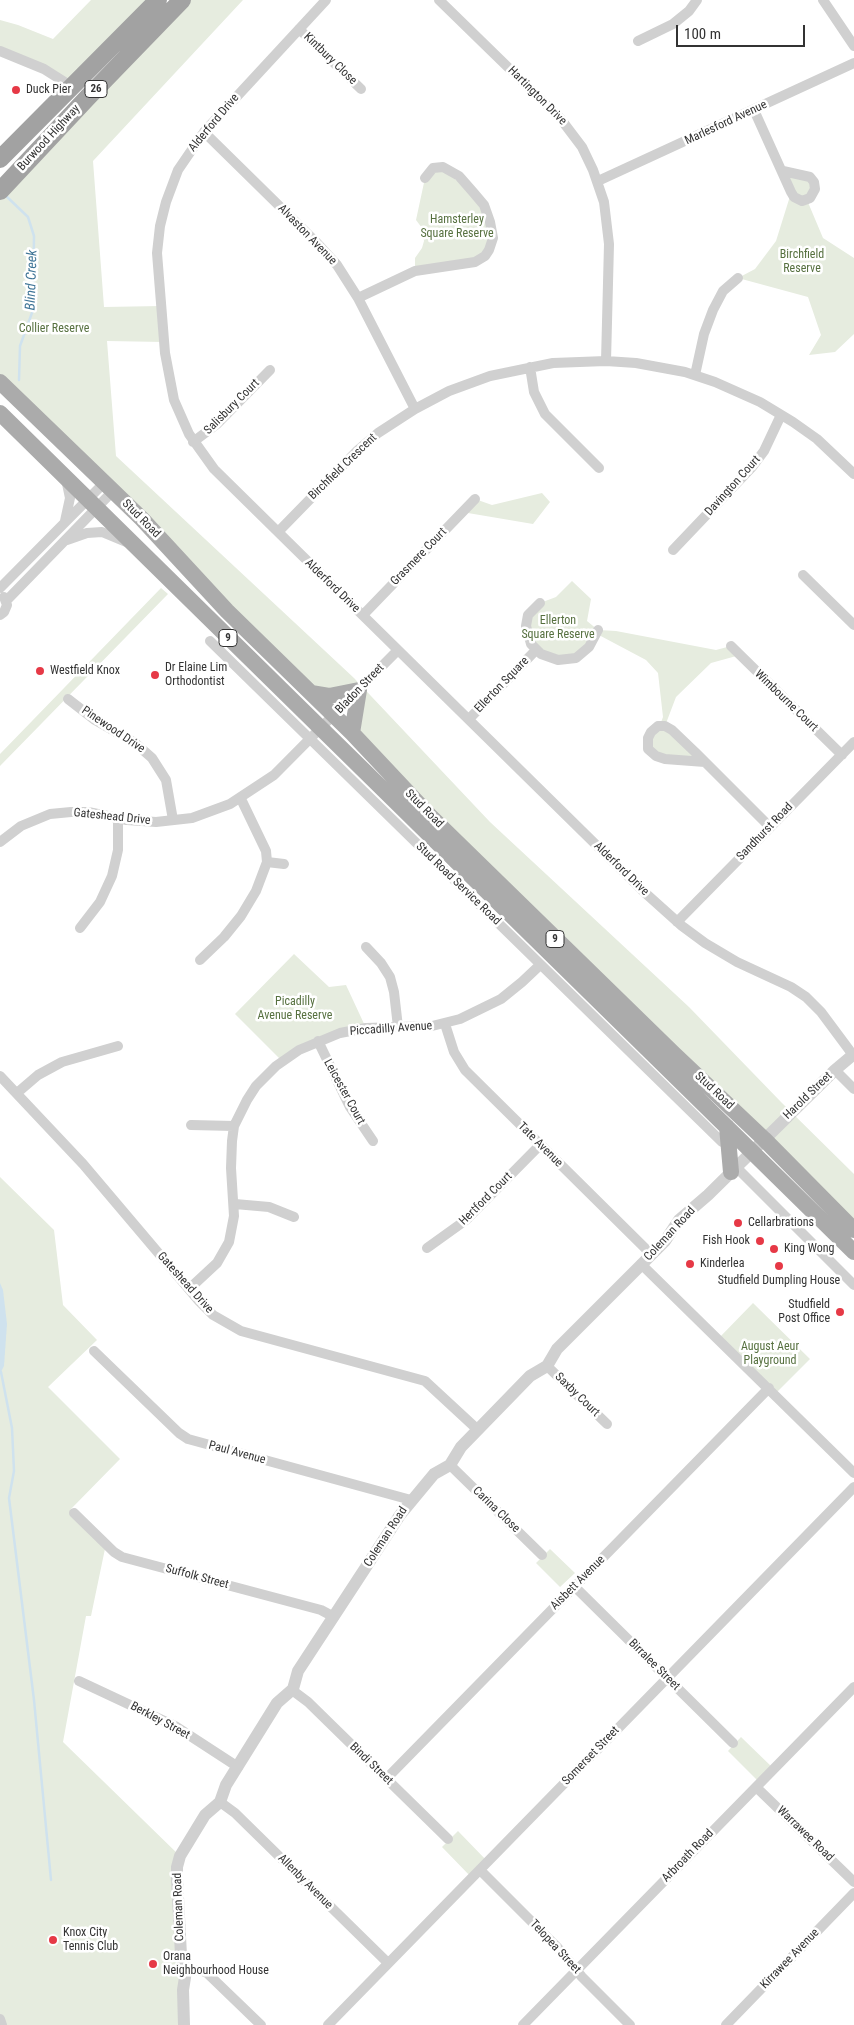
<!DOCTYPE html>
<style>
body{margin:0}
#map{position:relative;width:854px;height:2025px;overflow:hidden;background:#fff;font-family:"Roboto Condensed",sans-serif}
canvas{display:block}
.scale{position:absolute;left:676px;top:25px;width:129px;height:22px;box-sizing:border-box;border:2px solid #333;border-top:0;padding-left:6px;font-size:15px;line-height:18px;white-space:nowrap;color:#333;-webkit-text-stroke:4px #fff;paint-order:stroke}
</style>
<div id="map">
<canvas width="854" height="2025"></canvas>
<div class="scale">100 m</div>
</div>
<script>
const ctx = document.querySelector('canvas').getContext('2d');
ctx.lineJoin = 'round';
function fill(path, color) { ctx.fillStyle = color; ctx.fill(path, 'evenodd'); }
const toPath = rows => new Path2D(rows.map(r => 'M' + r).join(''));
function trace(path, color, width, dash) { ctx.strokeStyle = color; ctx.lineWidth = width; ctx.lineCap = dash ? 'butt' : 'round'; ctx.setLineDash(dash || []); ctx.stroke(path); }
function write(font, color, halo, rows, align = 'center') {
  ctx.font = font + ' "Roboto Condensed",sans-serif'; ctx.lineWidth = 5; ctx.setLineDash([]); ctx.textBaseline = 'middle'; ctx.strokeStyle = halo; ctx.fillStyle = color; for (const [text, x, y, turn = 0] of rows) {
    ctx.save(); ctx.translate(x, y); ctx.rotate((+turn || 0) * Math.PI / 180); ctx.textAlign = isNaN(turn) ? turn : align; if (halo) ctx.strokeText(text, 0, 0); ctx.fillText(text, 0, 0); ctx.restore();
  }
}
fill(toPath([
 [91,0,158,0,72,87,0,51,0,20,18,25,53,39],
 [182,0,243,0,93,161,104,307,161,306,164,342,107,341,116,456,354,678,490,822,689,1007,782,1103,854,1174,854,1229,352,733,356,708,324,696,0,382,0,191],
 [438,167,473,192,492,231,485,256,415,271,415,258,422,248,424,241,422,228,416,220,425,178],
 [783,171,814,182,807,200,823,238,854,258,854,334,835,352,809,355,821,335,808,297,738,278,755,269,776,241,791,193],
 [542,493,550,502,533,524,462,512,475,499,492,505],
 [572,581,591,599,587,621,598,630,616,631,716,650,731,646,740,655,711,663,676,697,665,726,705,762,665,759,647,747,660,725,663,717,658,673,646,660,597,634,593,643,564,660,531,644,531,610,540,603,556,597],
 [161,588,168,594,0,766,0,754],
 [294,954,329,987,346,985,366,1028,355,1030,282,1061,235,1014],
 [0,1177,54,1230,63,1305,97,1340,48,1387,120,1459,70,1510,106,1544,91,1616,86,1616,63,1742,180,1856,184,2025,2,2025,0,2019],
 [753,1303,810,1359,775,1394,718,1339],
 [550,1549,575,1573,560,1587,536,1563],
 [741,1737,774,1769,760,1783,728,1751],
 [458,1831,488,1862,472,1878,442,1847]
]), '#e6ecdf');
fill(toPath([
 [0,1283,3,1290,7,1324,4,1366,0,1374]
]), '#cfe2ee');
trace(toPath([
 [5,195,28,217,34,236,33,310,20,346,19,380],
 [1,1372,12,1428,14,1471,9,1498,34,1700,51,1880]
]), '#cfe2ee', 2.5);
trace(toPath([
 [326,0,204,132,178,170,166,202,160,226,157,253,165,353,174,400,189,434,214,469,643,891,682,926,705,943,737,962,791,987,806,997,821,1012,853,1055],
 [439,0,560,118,582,147,593,170,604,202,609,244,606,361],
 [823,0,854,46],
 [299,29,361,89],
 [638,41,673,24,689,11,697,0],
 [0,51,44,69,74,88],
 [754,110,791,192,794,197,802,201,810,198,815,189,814,182,810,177,783,171],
 [204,132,315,241,337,265,358,298,415,409],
 [598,181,854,63],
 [358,298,415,271,475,262,485,256,489,250,493,238,490,222,484,205,473,192,459,176,443,167,433,168,425,178],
 [530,367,534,392,545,414,599,468],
 [695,375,704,334,713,310,723,291,738,278],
 [193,442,217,424,270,370],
 [65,521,70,498,66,479],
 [278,532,358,450,378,433,415,409,449,391,490,376,553,363,606,361,636,363,685,372,715,382,760,402,793,422,817,439,854,474],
 [67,540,87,533,102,532,126,542],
 [673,550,752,467,764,451,781,415],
 [803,575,854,625],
 [0,588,104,483],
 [6,601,113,491],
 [540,603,528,615,526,626,531,644,541,654,558,660,576,658,589,647,598,630],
 [0,615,4,612,7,605,4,597],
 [363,615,475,499],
 [210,641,722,1142],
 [731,646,842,755],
 [68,699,95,720,135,743,152,758,166,780,173,820],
 [469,719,536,650],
 [705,762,665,759,656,756,648,749,648,738,651,732,658,726,665,726,672,730,695,752,770,827],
 [0,842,21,826,50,814,71,812,88,812,127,820,156,822,192,818,230,804,274,775,398,650],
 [267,862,284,864],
 [677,922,854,742],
 [80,928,100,902,112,876,118,850,118,819],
 [366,947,381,963,390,977,394,992,398,1027],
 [200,960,224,937,241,916,256,891,267,862,266,851,241,799],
 [445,1024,454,1052,465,1070,651,1254],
 [318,1041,350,1107,373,1141],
 [835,1070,854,1089],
 [0,1076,83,1164,199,1301,213,1315,241,1331,425,1381,478,1430],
 [17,1093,38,1075,62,1062,118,1046],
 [191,1125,234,1126],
 [736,1167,854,1285],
 [235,1204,269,1207,294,1217],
 [427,1248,466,1220,540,1145],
 [641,1264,854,1473],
 [189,1289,217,1263,229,1242,234,1216,231,1168,232,1141,234,1126,247,1100,256,1086,276,1066,299,1050,340,1033,366,1028,432,1026,460,1019,501,999,522,982,540,965],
 [94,1351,179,1433,188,1439,411,1500],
 [547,1366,607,1424],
 [450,1465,542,1555],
 [74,1513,114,1552,122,1557,321,1610,334,1617],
 [574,1586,733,1743],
 [79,1681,175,1726,238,1767],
 [292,1690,308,1702,448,1839],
 [386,1779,769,1388],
 [756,1787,854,1882],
 [220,1802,235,1813,388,1963],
 [480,1870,557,1947,582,1977,630,2025],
 [186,1971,200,1970,207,1973,261,2025],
 [0,2019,2,2025],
 [328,2025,854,1487],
 [523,2025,854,1687],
 [726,2025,854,1893]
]), '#d0d0d0', 10);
trace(toPath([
 [184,2025,183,1990,186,1971,181,1955,177,1878,177,1867,180,1856,205,1815,220,1802,226,1785,277,1703,293,1689,298,1671,400,1515,434,1474,450,1465,461,1447,530,1376,547,1366,557,1349,665,1241,679,1220,708,1195,835,1070,854,1054]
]), '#d0d0d0', 12);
trace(toPath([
 [0,382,142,519,227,611,352,733,430,816,673,1053,764,1139,854,1230],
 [0,413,854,1252],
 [311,693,329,696,359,690,352,733],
 [727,1127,731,1172]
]), '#ababab', 16);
trace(toPath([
 [0,159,158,0],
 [0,191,88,97,182,0]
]), '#a2a2a2', 18);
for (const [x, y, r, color] of [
 [16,90,5,"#e63946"],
 [40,671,5,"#e63946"],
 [155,675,5,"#e63946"],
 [738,1223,5,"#e63946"],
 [760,1241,5,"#e63946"],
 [774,1249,5,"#e63946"],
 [690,1264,5,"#e63946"],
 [779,1266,5,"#e63946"],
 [840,1312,5,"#e63946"],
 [53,1940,5,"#e63946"],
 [153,1964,5,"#e63946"]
]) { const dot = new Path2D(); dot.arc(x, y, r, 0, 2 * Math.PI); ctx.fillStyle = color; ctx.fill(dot); trace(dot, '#fff', 2); }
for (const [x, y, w] of [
 [96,89,22],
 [228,638,18],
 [555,939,18]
]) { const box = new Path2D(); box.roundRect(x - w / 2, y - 8.5, w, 17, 4); ctx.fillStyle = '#fff'; ctx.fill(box); trace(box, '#333', 1); }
write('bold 11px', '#333', null, [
 ["26",96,89],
 ["9",228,638],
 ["9",555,939]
]);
write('12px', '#333', '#fff', [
 ["Kintbury Close",330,59,44],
 ["Hartington Drive",537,96,45],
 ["Alderford Drive",214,123,-50],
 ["Marlesford Avenue",726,123,-25],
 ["Burwood Highway",49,138,-47],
 ["Alvaston Avenue",307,235,46],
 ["Salisbury Court",232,407,-45],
 ["Birchfield Crescent",343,467,-44],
 ["Davington Court",733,486,-48],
 ["Stud Road",141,519,45],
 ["Grasmere Court",419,557,-46],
 ["Alderford Drive",332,586,44],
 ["Ellerton Square",502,685,-46],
 ["Bladon Street",360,689,-46],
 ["Wimbourne Court",786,701,44],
 ["Pinewood Drive",113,730,34],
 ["Stud Road",424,809,45],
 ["Gateshead Drive",112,817,6],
 ["Sandhurst Road",765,832,-46],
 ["Alderford Drive",621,869,44],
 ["Stud Road Service Road",458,884,44],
 ["Piccadilly Avenue",391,1029,-4],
 ["Stud Road",714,1091,43],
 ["Leicester Court",344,1092,61],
 ["Harold Street",808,1096,-44],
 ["Tate Avenue",540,1145,45],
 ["Hertford Court",486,1199,-45],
 ["Coleman Road",670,1234,-47],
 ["Gateshead Drive",185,1283,48],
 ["Saxby Court",577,1395,44],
 ["Paul Avenue",237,1453,15],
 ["Carina Close",496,1510,44],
 ["Coleman Road",386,1537,-57],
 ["Suffolk Street",197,1577,15],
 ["Aisbett Avenue",578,1583,-45],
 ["Birralee Street",654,1665,45],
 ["Berkley Street",160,1721,28],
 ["Somerset Street",591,1756,-46],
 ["Bindi Street",371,1764,44],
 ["Warrawee Road",805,1834,44],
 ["Arbroath Road",688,1856,-46],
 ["Allenby Avenue",305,1882,45],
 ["Coleman Road",179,1907,-92],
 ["Telopea Street",555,1947,47],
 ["Kirrawee Avenue",790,1959,-46]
]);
write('12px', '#333', '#fff', [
 ["Duck Pier",26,90],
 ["Dr Elaine Lim",165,668],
 ["Orthodontist",165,682],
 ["Westfield Knox",50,671],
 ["Cellarbrations",748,1223],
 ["Fish Hook",750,1241,"right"],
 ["King Wong",784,1249],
 ["Kinderlea",700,1264],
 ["Studfield Dumpling House",779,1281,"center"],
 ["Studfield",830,1305,"right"],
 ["Post Office",830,1319,"right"],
 ["Knox City",63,1933],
 ["Tennis Club",63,1947],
 ["Orana",163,1957],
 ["Neighbourhood House",163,1971]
], 'left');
write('12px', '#56703f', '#fff', [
 ["Hamsterley",457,220],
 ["Square Reserve",457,234],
 ["Birchfield",802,255],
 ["Reserve",802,269],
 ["Collier Reserve",54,329],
 ["Ellerton",558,621],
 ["Square Reserve",558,635],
 ["Picadilly",295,1002],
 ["Avenue Reserve",295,1016],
 ["August Aeur",770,1347],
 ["Playground",770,1361]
]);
write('italic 14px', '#3f7597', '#fff', [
 ["Blind Creek",32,280,-88]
]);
</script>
